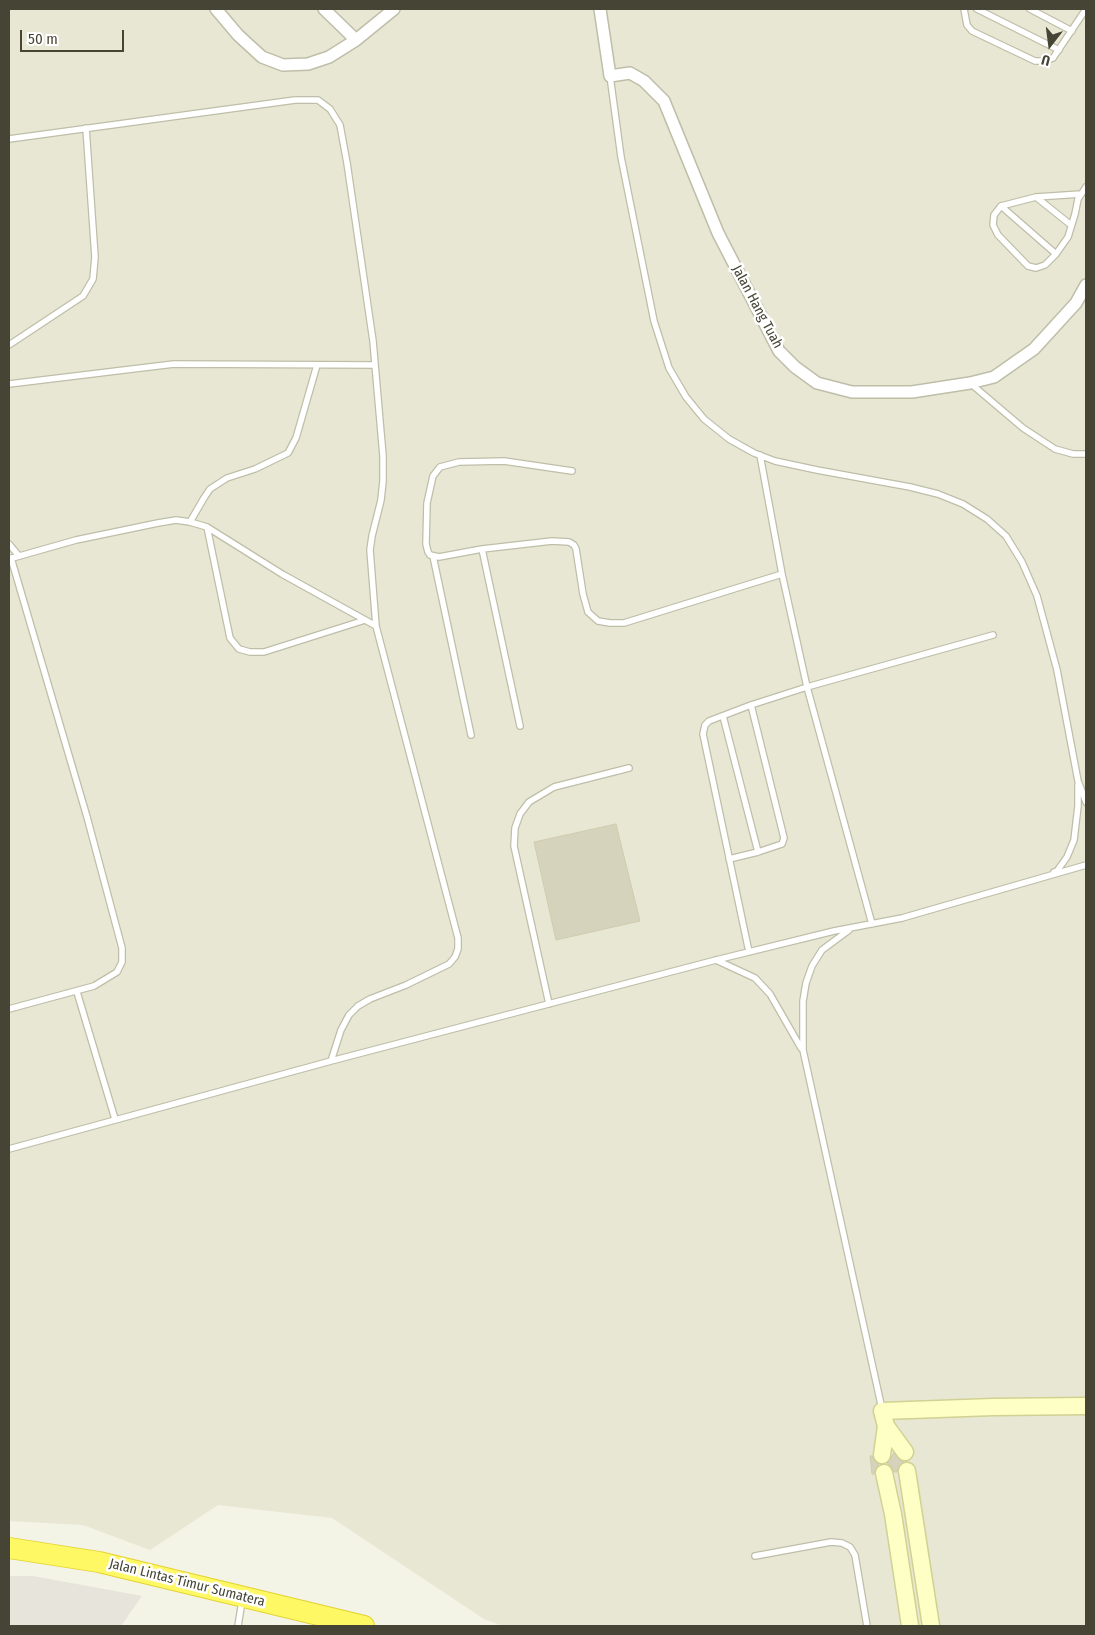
<!DOCTYPE html>
<style>
body{margin:0}
#map{position:relative;width:1095px;height:1635px;overflow:hidden;background:#f3f3e6;font-family:"Fira Sans Condensed",sans-serif}
canvas{display:block}
.frame{position:absolute;inset:0;border:10px solid #464535;pointer-events:none}
.north{position:absolute;left:1025px;top:20px;width:50px;height:50px;-webkit-text-stroke:4px #fff;paint-order:stroke;rotate:195deg;font-size:14px;font-weight:700;line-height:20px;text-align:center;color:#464535}
.north::after{content:'';display:block;margin:auto;width:18px;height:22px;background:#464535;clip-path:polygon(50% 0,100% 100%,50% 72%,0 100%)}
.scale{position:absolute;left:20px;top:30px;width:104px;height:22px;box-sizing:border-box;border:2px solid #464535;border-top:0;padding-left:6px;font-size:15px;line-height:18px;white-space:nowrap;color:#464535;-webkit-text-stroke:4px #fff;paint-order:stroke}
</style>
<div id="map">
<canvas width="1095" height="1635"></canvas>
<div class="frame"></div>
<div class="north">U</div>
<div class="scale">50 m</div>
</div>
<script>
const ctx = document.querySelector('canvas').getContext('2d');
ctx.lineJoin = 'round';
function fill(path, color) { ctx.fillStyle = color; ctx.fill(path, 'evenodd'); }
const toPath = rows => new Path2D(rows.map(r => 'M' + r).join(''));
function trace(path, color, width, dash) { ctx.strokeStyle = color; ctx.lineWidth = width; ctx.lineCap = dash ? 'butt' : 'round'; ctx.setLineDash(dash || []); ctx.stroke(path); }
function write(font, color, halo, rows, align = 'center') {
  ctx.font = font + ' "Fira Sans Condensed",sans-serif'; ctx.lineWidth = 5; ctx.setLineDash([]); ctx.textBaseline = 'middle'; ctx.strokeStyle = halo; ctx.fillStyle = color; for (const [text, x, y, turn = 0] of rows) {
    ctx.save(); ctx.translate(x, y); ctx.rotate((+turn || 0) * Math.PI / 180); ctx.textAlign = isNaN(turn) ? turn : align; if (halo) ctx.strokeText(text, 0, 0); ctx.fillText(text, 0, 0); ctx.restore();
  }
}
fill(toPath([
 [9,9,1086,9,1086,1626,503,1626,484,1619,332,1518,218,1505,150,1550,83,1525,9,1521]
]), '#e8e7d4');
fill(toPath([
 [9,1576,33,1576,142,1596,121,1626,9,1626]
]), '#e6e4db');
const building = toPath([
 [616,824,640,921,556,940,534,842,616,824],
 [894,1453,901,1461,904,1462,898,1467,897,1472,894,1472,892,1467,887,1463,894,1453],
 [870,1456,872,1456,876,1463,879,1464,875,1470,874,1474,872,1474,870,1456]
]);
fill(building, '#d5d3bb');
trace(building, '#d0cdae', 1);
const lane = toPath([
 [964,9,967,25,972,31,1035,61,1045,61,1053,58,1086,9],
 [977,9,1059,50],
 [1030,9,1072,31],
 [610,76,621,157,654,321,669,368,686,397,704,419,729,439,754,453,775,461,817,470,910,487,938,494,963,504,987,519,1006,536,1022,562,1037,596,1057,670,1078,781,1086,802],
 [9,139,295,100,318,100,330,109,340,125,347,163,373,341,383,456,383,481,381,500,372,536,370,550,376,626,458,938,458,949,455,957,449,964,406,985,370,999,358,1006,349,1015,341,1030,331,1061],
 [1081,194,1036,197,1001,206,994,215,993,225,998,235,1028,266,1036,268,1045,265,1056,254,1068,237,1075,214,1078,199,1086,187],
 [1036,197,1071,225],
 [1001,206,1056,254],
 [9,345,83,296,93,279,95,257,86,128],
 [970,383,1023,428,1055,449,1073,454,1086,454],
 [9,384,174,364,375,365],
 [760,455,782,574,807,687,872,924],
 [572,471,504,461,459,462,440,467,433,476,427,503,426,544,428,552,430,555,439,557,482,549,552,541,569,542,574,545,576,549,583,594,588,612,598,621,610,623,624,623,782,574],
 [190,522,204,498,210,489,227,478,255,469,288,453,296,438,317,365],
 [207,527,230,638,239,649,250,652,264,652,365,620],
 [9,544,19,556],
 [482,549,520,726],
 [433,556,471,735],
 [9,559,76,540,158,523,176,520,190,522,207,527,282,574,376,626],
 [723,716,758,852],
 [729,859,758,852,782,844,784,838,751,705],
 [1054,872,1057,871,1067,857,1074,840,1078,806,1078,785],
 [849,930,822,950,812,966,806,983,803,1001,803,1050,882,1409],
 [749,952,703,734,705,725,709,721,751,705,807,687,993,635],
 [716,960,755,978,770,994,801,1048],
 [77,992,115,1119],
 [549,1004,514,846,515,828,520,814,529,802,554,787,629,768],
 [9,1009,94,986,117,972,122,962,122,948,87,817,11,558],
 [9,1149,331,1061,716,960,834,931,902,918,1086,865],
 [755,1556,831,1542,842,1543,850,1547,855,1555,867,1626],
 [238,1626,242,1601]
]);
const street = toPath([
 [216,9,238,35,262,57,283,65,308,64,329,57,356,40,394,9],
 [324,9,356,40],
 [600,9,610,76,630,73,644,81,664,101,718,233,779,351,795,367,817,383,852,392,912,392,970,383,994,377,1034,349,1076,303,1086,285]
]);
const secondary = toPath([
 [886,1426,905,1452],
 [882,1455,886,1426,882,1411,993,1407,1086,1406],
 [907,1471,931,1626],
 [884,1473,893,1514,910,1626]
]);
const highway = toPath([
 [9,1548,99,1562,364,1626]
]);
trace(lane, '#bfbea8', 8);
trace(street, '#bfbea8', 14);
trace(secondary, '#d0d192', 19);
trace(highway, '#e2d332', 22);
trace(lane, '#fff', 5.5);
trace(street, '#fff', 11);
trace(secondary, '#fdffc4', 16);
trace(highway, '#fff865', 20);
write('14px', '#464535', '#fff', [
 ["Jalan Hang Tuah",757,307,62],
 ["Jalan Lintas Timur Sumatera",187,1583,14]
]);
</script>
